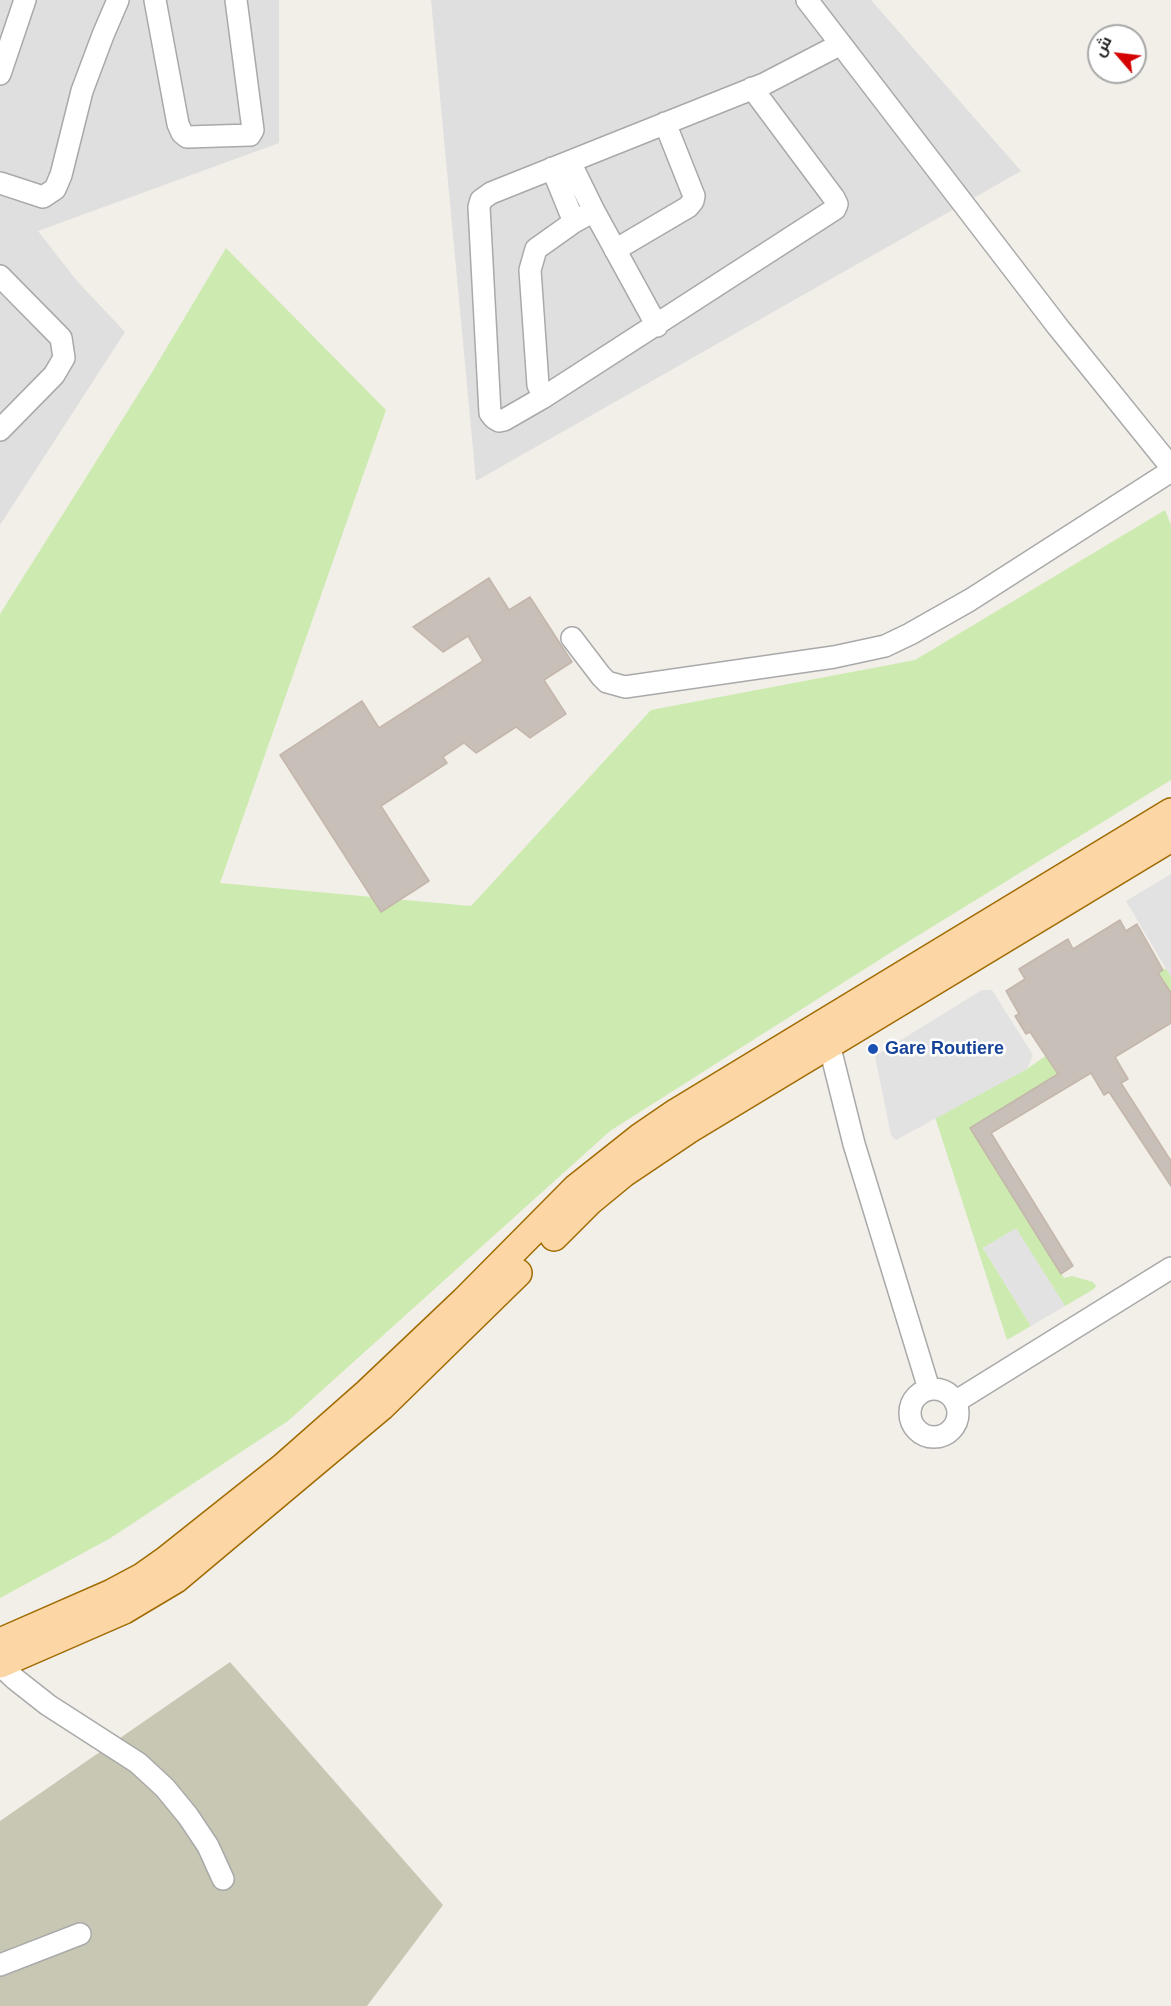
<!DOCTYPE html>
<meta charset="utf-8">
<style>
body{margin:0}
#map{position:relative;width:1171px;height:2006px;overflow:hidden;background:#f2efe9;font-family:Helvetica,Cairo,sans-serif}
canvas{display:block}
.north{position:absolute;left:1087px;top:24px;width:60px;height:60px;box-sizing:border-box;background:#fff;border:2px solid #a7a7a7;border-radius:50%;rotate:298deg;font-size:16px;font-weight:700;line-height:24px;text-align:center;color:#222}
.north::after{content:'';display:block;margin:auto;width:21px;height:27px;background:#d40000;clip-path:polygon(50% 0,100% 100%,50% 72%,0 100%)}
</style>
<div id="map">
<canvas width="1171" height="2006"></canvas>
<div class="north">ش</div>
</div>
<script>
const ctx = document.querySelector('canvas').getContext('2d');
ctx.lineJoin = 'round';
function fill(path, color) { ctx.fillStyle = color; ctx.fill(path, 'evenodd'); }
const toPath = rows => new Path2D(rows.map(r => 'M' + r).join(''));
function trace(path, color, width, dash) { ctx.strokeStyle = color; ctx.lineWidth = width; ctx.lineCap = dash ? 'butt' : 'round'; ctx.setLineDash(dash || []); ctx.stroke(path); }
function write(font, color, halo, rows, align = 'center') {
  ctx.font = font + ' Helvetica,sans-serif'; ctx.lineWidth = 5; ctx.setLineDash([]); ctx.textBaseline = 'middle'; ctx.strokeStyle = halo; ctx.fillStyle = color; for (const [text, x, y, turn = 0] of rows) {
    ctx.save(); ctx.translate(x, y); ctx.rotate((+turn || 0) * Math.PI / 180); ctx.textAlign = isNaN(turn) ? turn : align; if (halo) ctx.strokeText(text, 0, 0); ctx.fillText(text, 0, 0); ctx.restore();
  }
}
fill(toPath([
 [0,0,279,0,279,143,38,231,77,281,125,332,0,525],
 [431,0,871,0,1021,171,476,481]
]), '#e0dfdf');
fill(toPath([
 [230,1662,443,1905,367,2006,0,2006,0,1821]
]), '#c7c7b4');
fill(toPath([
 [226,248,386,410,220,883,471,906,651,710,915,660,1165,510,1171,525,1171,780,901,946,610,1131,288,1421,109,1539,0,1598,0,614,151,374],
 [1166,968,1171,977,1171,993,1158,973],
 [1058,1047,1071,1066,970,1128,1064,1278,1072,1276,1093,1282,1096,1286,1094,1289,1065,1306,1016,1229,983,1248,1031,1326,1007,1340,935,1117,1027,1069]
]), '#cdebb0');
fill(toPath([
 [1171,874,1171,977,1126,901],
 [982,990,992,990,1033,1055,1027,1069,896,1140,891,1135,875,1056],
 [1016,1228,1065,1306,1031,1326,983,1248]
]), '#e2e2e2');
const building = toPath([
 [489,578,509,610,530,597,572,662,544,680,566,714,530,738,516,727,476,753,464,743,443,757,447,763,381,806,429,881,381,912,280,755,362,701,379,728,483,661,468,636,443,652,413,627,489,578],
 [1120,920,1126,931,1137,924,1163,970,1158,973,1171,993,1171,1023,1115,1057,1128,1079,1121,1083,1171,1161,1171,1186,1109,1092,1104,1095,1091,1073,991,1133,1073,1266,1061,1274,970,1128,1058,1074,1030,1032,1026,1034,1015,1016,1019,1014,1006,991,1025,979,1019,969,1068,939,1073,949,1120,920]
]);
fill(building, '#c7bfb8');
trace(building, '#c4b6ab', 1.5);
const minor = toPath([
 [155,0,178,124,182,133,187,137,250,135,253,130,236,0],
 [807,0,1058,327,1171,467],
 [0,74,25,0],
 [752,88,834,198,837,204,835,209,544,397,504,420,499,421,494,418,490,413,479,207,481,200,491,193,764,84,841,44],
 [570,162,594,211],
 [552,168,574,222],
 [0,183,43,197,55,189,61,175,82,91,103,35,118,0],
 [615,250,688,207,693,201,694,196,665,123],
 [0,276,61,338,64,358,54,375,0,430],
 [544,397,538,385,530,270,536,249,574,222,594,211,657,326],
 [572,638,601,676,607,682,625,687,834,657,885,646,910,634,970,600,1171,471],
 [829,1044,854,1144,929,1389],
 '910 1413a24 24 0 1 1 48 0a24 24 0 1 1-48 0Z',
 [955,1402,1171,1268],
 [0,1665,15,1679,48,1705,138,1763,165,1788,188,1816,208,1846,223,1879],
 [0,1965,80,1934]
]);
const major = toPath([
 [554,1237,590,1201,624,1173,688,1130,1171,838],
 [0,1642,112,1593,142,1577,166,1560,283,1467,368,1392,464,1301,576,1188,639,1138,677,1112,1171,812],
 [0,1664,124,1610,176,1579,381,1407,518,1273]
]);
trace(minor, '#a9a9a9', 24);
trace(major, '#a06b00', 30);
trace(minor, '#fff', 21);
trace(major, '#fcd6a4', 27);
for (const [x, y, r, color] of [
 [873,1049,6,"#1a4fb4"]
]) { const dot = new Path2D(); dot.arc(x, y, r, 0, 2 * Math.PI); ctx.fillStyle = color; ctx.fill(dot); trace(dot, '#fff', 2); }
write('bold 18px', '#164399', '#fff', [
 ["Gare Routiere",885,1049]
], 'left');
</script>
